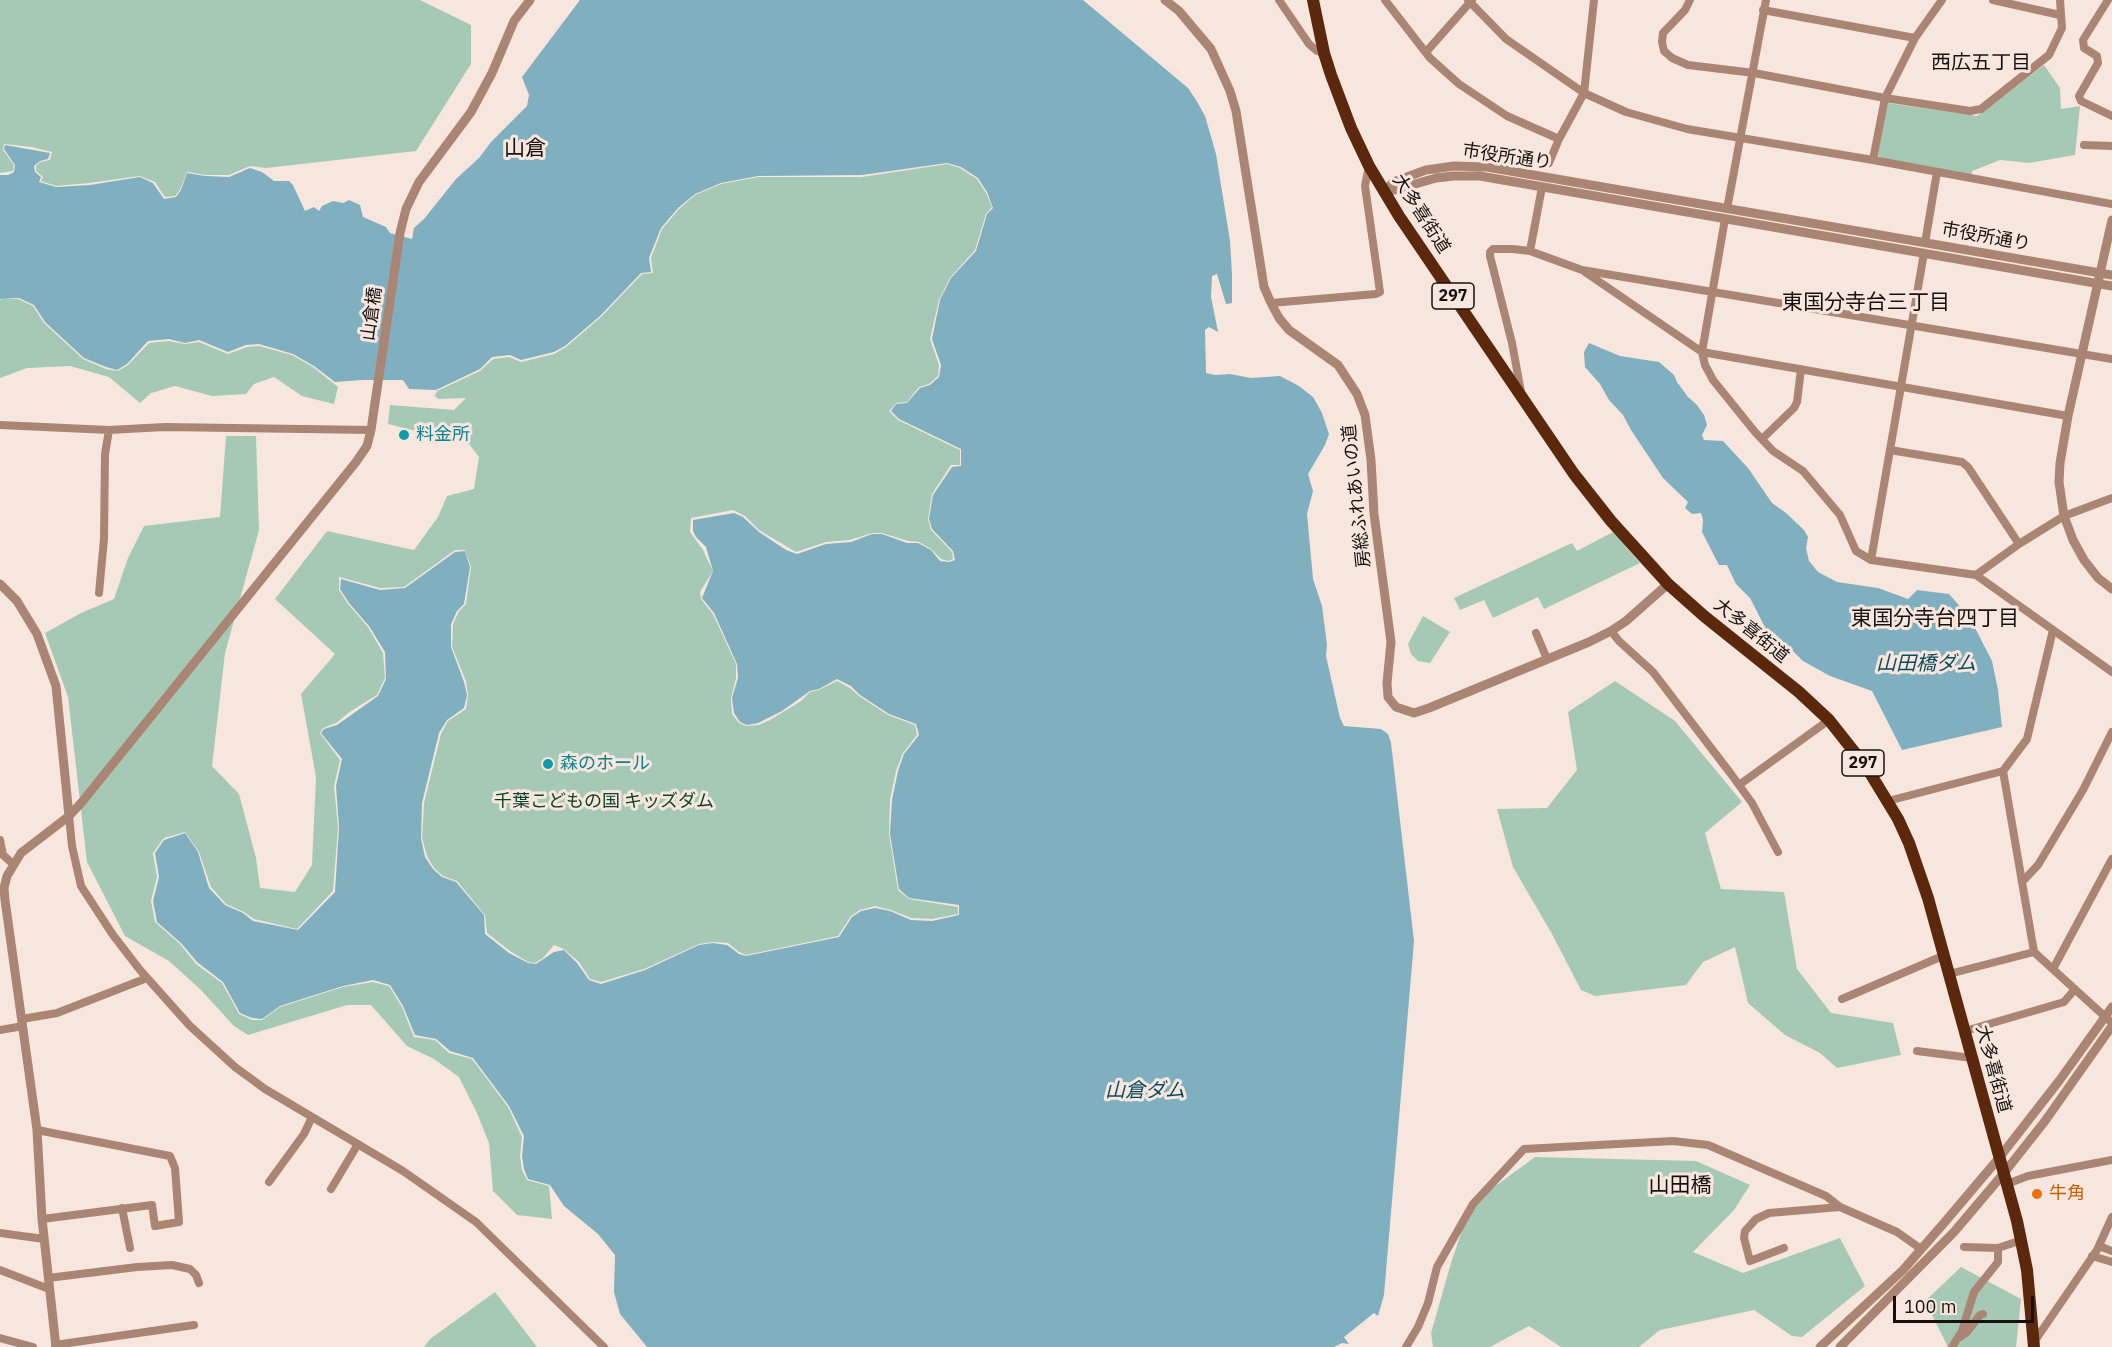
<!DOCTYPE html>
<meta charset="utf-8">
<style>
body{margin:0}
#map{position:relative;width:2112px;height:1347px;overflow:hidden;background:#f6e6dd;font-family:"IBM Plex Sans",sans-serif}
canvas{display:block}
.scale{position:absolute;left:1893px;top:1296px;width:141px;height:27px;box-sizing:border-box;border:3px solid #16110e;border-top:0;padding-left:8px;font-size:18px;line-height:21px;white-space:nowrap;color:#16110e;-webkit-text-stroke:4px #f6e6dd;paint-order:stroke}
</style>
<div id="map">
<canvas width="2112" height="1347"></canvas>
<div class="scale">100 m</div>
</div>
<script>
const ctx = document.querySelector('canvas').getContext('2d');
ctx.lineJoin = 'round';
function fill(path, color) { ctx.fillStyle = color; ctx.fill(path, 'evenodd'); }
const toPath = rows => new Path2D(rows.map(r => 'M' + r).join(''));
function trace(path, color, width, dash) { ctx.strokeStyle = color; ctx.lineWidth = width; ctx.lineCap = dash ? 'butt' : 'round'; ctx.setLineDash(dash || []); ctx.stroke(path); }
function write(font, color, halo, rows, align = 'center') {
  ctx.font = font + ' "IBM Plex Sans","Noto Sans JP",sans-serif'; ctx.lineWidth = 6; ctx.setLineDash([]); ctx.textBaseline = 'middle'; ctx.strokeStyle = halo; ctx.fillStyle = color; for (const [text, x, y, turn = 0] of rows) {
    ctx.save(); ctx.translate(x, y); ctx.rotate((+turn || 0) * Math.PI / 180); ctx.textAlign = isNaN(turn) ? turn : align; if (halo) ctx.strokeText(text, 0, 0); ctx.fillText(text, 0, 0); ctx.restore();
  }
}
fill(toPath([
 [0,0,420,0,471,25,471,64,416,151,266,168,250,166,229,175,206,175,187,172,180,190,175,196,165,197,155,182,140,176,89,183,56,186,41,181,43,177,36,171,36,166,40,162,50,160,52,152,32,147,4,144,3,150,14,165,13,171,0,173],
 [2044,65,2060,88,2061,109,2080,106,2075,155,2029,163,2000,160,1972,171,1972,175,1881,160,1878,155,1888,103,1977,116],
 [947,164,960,168,977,179,986,193,992,207,986,214,975,250,950,278,939,300,930,339,939,365,938,376,929,384,919,387,907,402,896,403,889,411,898,420,960,450,960,465,951,465,932,494,928,519,931,530,952,552,953,559,948,561,941,559,931,549,919,542,908,541,882,533,872,533,850,540,826,542,796,552,759,530,745,516,733,510,691,518,690,532,703,550,713,571,700,592,701,599,713,614,736,664,736,678,731,698,732,714,739,723,746,726,759,725,770,720,801,701,810,692,819,690,837,681,850,688,859,696,888,715,915,725,917,735,903,753,896,771,890,800,889,834,898,890,909,899,958,907,958,914,932,919,911,918,891,910,875,906,860,910,851,916,838,936,746,955,739,952,728,943,713,942,699,944,644,969,601,982,590,979,579,962,564,949,554,945,543,958,535,963,528,962,510,951,487,933,485,915,457,881,443,876,434,868,427,856,422,838,424,803,441,734,448,721,466,709,468,695,466,681,452,647,453,624,459,611,466,604,471,567,465,550,455,550,404,587,380,588,339,577,339,590,348,604,368,627,383,653,385,678,377,695,351,711,336,723,323,728,320,733,340,760,334,786,338,827,333,891,297,929,254,919,244,912,226,904,211,887,199,852,185,832,164,838,153,853,157,877,151,901,155,922,180,944,196,964,222,983,239,1014,252,1020,262,1020,280,1007,343,987,373,982,389,986,402,1007,414,1037,435,1040,449,1053,472,1059,508,1107,522,1137,520,1156,522,1170,527,1180,549,1186,552,1219,517,1215,493,1191,489,1143,477,1113,459,1077,434,1059,407,1046,371,1005,347,1005,248,1035,234,1026,200,989,169,961,125,936,87,862,68,697,45,633,81,613,114,599,128,558,144,526,220,517,226,436,256,436,259,530,225,653,212,766,239,794,256,858,260,888,295,892,312,865,316,777,301,694,335,654,275,599,327,531,414,550,438,517,447,496,474,489,479,457,469,444,388,424,390,405,454,410,466,398,438,399,435,396,437,391,480,371,493,359,509,357,521,362,554,354,566,347,601,317,642,274,653,273,651,258,662,229,679,209,695,195,721,184,758,177,862,177],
 [2,299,18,299,33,306,44,323,83,359,106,369,118,371,128,365,149,343,169,341,185,344,199,342,228,354,247,347,259,346,292,355,313,367,338,387,334,404,302,396,274,377,254,384,246,394,212,396,175,386,151,393,140,403,109,377,70,366,27,368,0,378,0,300],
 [1613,532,1640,563,1544,609,1538,597,1493,618,1484,600,1460,610,1454,598,1572,543,1577,551],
 [1423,616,1450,632,1430,663,1418,661,1411,654,1408,644],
 [1615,681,1675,721,1742,802,1705,833,1721,889,1784,892,1797,969,1831,1013,1893,1023,1901,1055,1837,1068,1820,1053,1785,1035,1748,1003,1735,947,1703,962,1686,985,1595,996,1581,990,1552,934,1513,867,1497,809,1547,808,1577,770,1568,712],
 [1535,1157,1696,1161,1750,1185,1734,1210,1693,1252,1743,1273,1840,1238,1865,1286,1802,1337,1792,1336,1754,1310,1660,1330,1639,1347,1561,1347,1529,1326,1490,1347,1433,1347,1431,1333,1451,1263,1471,1204],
 [1961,1267,2021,1299,2016,1347,1948,1347,1925,1301],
 [495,1292,537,1347,424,1347,430,1339]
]), '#a6c9b6');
fill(toPath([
 [580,0,1083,0,1188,88,1196,100,1205,116,1216,154,1230,241,1232,274,1232,303,1226,304,1217,274,1212,276,1211,297,1218,332,1209,327,1205,330,1206,373,1215,375,1230,374,1251,378,1280,376,1299,386,1313,397,1322,413,1329,434,1325,445,1308,474,1313,491,1307,514,1313,579,1322,606,1327,645,1326,656,1340,718,1344,726,1381,729,1388,734,1391,743,1414,941,1384,1295,1378,1316,1374,1313,1344,1337,1349,1344,1342,1343,1334,1347,647,1347,620,1314,614,1292,615,1255,598,1234,564,1206,550,1185,528,1179,524,1169,522,1156,524,1136,509,1106,473,1058,450,1051,436,1039,415,1035,403,1006,390,985,373,980,343,986,280,1006,262,1019,252,1018,240,1013,223,982,197,962,181,943,157,922,153,901,159,877,155,853,164,840,185,833,198,852,209,888,225,905,243,913,253,921,298,930,335,892,339,827,336,786,342,759,321,733,324,729,337,725,378,696,386,679,385,652,369,626,349,603,340,589,341,579,380,590,405,588,455,552,465,551,470,567,464,604,457,611,451,624,451,647,464,682,467,695,464,708,447,720,439,733,422,803,421,839,425,857,433,869,442,877,456,882,484,915,485,934,509,953,528,963,536,964,554,952,564,950,577,963,589,980,601,984,645,970,699,945,713,943,727,945,739,954,746,956,839,937,852,917,861,911,875,908,890,911,911,920,932,921,959,915,959,905,909,898,899,889,890,834,892,800,898,771,904,754,919,735,916,724,889,714,860,695,851,686,837,679,819,689,810,691,782,711,758,723,747,725,740,722,734,713,732,698,738,678,737,664,714,613,702,598,713,571,706,547,696,537,693,531,693,520,734,513,743,517,759,532,786,550,797,554,826,544,851,542,872,534,882,534,907,543,918,543,931,550,940,561,949,562,955,560,953,551,932,529,929,519,933,495,952,467,961,466,961,449,899,419,891,411,896,404,907,403,920,388,930,385,939,377,941,365,932,339,940,300,951,278,976,251,987,214,993,208,987,192,978,178,961,167,947,163,862,175,758,176,721,183,695,194,678,208,661,228,649,258,651,272,641,273,600,316,565,346,554,352,521,360,510,355,492,357,480,369,436,390,409,389,403,380,362,380,335,382,314,366,293,354,259,344,246,345,228,352,199,340,185,343,169,339,148,341,127,364,117,370,106,367,84,358,45,322,34,305,19,298,0,299,0,175,8,175,14,172,15,165,4,149,5,145,50,153,48,159,40,161,34,166,35,172,41,177,39,182,56,187,90,185,140,177,153,183,164,199,176,197,181,190,187,173,205,176,229,177,250,168,262,172,274,181,289,181,293,185,305,211,314,207,319,211,322,206,333,201,343,203,349,200,360,205,363,217,386,227,390,233,412,239,414,228,424,219,456,179,479,158,491,142,527,106,529,95,522,77],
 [1589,343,1620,356,1659,362,1674,375,1677,382,1688,397,1697,405,1704,415,1707,425,1702,435,1704,440,1723,441,1748,468,1772,503,1786,513,1804,530,1808,537,1806,548,1809,561,1818,572,1837,582,1878,588,1908,599,1917,590,1949,594,1970,618,1992,661,1998,690,2002,727,1902,750,1872,691,1830,676,1803,661,1774,633,1769,635,1750,598,1736,584,1727,565,1719,565,1702,532,1703,520,1701,513,1692,514,1685,508,1688,502,1663,478,1631,430,1623,415,1609,400,1600,384,1585,367,1584,352]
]), '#80afc0');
trace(toPath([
 [1279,0,1309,44,1317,51,1324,53],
 [1385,0,1430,58,1459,84,1507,116,1559,139],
 [1468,0,1506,39,1584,93,1626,112,1687,129,1873,160,2112,204],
 [1690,0,1685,10,1663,33,1662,42,1664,51,1672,58,1688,65,1754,73,1885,98,1970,111,1981,109,2049,55,2062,28,2060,0],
 [1993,0,2060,15],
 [2108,0,2083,40,2084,48,2097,56,2098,63,2079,96,2081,101,2112,116],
 [1763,10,1915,38],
 [1426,52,1472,0],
 [2084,145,2112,146],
 [1873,160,1885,98,1915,38,1942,0],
 [1549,163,1559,139,1584,93,1594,0],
 [1727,209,1766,0],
 [1725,219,1702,352,1705,365,1713,380,1755,432,1773,451,1803,471,1840,515,1856,551,1871,560,1976,575,2112,672],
 [1925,243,1937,172],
 [1530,251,1542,187],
 [1585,272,1702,352,2068,416],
 [1271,303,1376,294,1380,292,1365,186,1369,166],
 [1521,392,1512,343,1490,256,1490,252,1493,249,1513,249,1530,251,1582,270,2112,359],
 [0,425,109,430,165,427,371,430],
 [1762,439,1794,408,1797,402,1801,369],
 [1890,450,1962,462,1968,467,2019,544],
 [1871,560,1924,253],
 [1976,575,2019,544,2064,516,2112,498],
 [99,593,104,539,105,454,109,430],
 [1611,631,1619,641,1653,672,1731,774,1752,803,1778,852],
 [1536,633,1547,659],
 [2003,771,2034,952,2112,1023],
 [1739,785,1829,720],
 [1888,801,2003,771,2027,739,2053,630],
 [69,816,72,846,81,886,113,935,140,970,190,1026,235,1067,265,1089,403,1171,476,1222,604,1347],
 [0,840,3,855,13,864],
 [2022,882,2038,865,2083,790,2112,732],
 [2053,969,2112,859],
 [1949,974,2034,952],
 [1842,999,1945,955],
 [22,1019,57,1013,147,978],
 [0,1030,23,1026],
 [1965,1031,2064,1002,2075,989],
 [1917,1051,1972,1058],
 [37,1130,170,1156,175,1168,179,1222,155,1226,152,1205,42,1219],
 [269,1182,304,1134,312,1117],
 [2007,1184,2028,1176,2112,1160],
 [331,1189,358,1144],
 [122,1208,130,1248],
 [0,1233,44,1239],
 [2099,1246,2112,1251],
 [1964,1247,1998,1248,2022,1240],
 [1784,1248,1750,1261,1744,1238,1745,1231,1756,1219,1769,1213,1840,1207],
 [2092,1256,2112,1262],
 [0,1270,49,1289],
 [48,1278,137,1267,172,1265,190,1269,196,1275,199,1283],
 [1960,1337,1967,1332,1980,1315,1983,1314],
 [0,1338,33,1347],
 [2034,1342,2097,1250,2112,1217],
 [55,1345,194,1325],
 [1406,1347,1418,1327,1428,1303,1437,1267,1473,1204,1524,1149,1673,1141,1708,1145,1826,1196,1840,1207,1897,1232,1921,1249],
 [1952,1347,1962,1331,1974,1292,1998,1262,1998,1248]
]), '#aa8574', 8);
trace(toPath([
 [1165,0,1179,11,1211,49,1230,91,1236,111,1264,287,1271,303,1279,318,1289,330,1338,365,1357,394,1365,415,1371,460,1374,514,1391,642,1387,683,1388,697,1396,707,1414,713,1429,708,1589,642,1611,631,1626,621,1668,584],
 [1384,193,1393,182,1426,170,1454,166,1487,167,2112,275],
 [1384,193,1436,178,1453,176,1480,176,2112,286],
 [2112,220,2068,416,2060,463,2059,482,2064,516,2073,540,2084,560,2098,578,2112,589],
 [0,584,17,601,37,634,56,686,69,816],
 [56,1347,42,1219,37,1130,5,900,4,888,7,876,21,853,69,816,82,802,356,462,367,446,371,430,400,233,406,209,419,182,471,112,492,73,514,21,530,0],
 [1820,1347,1903,1270,1944,1223,1999,1158,2059,1081,2112,1007],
 [1840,1347,1954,1232,2004,1173,2045,1121,2112,1026]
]), '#aa8574', 9);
trace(toPath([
 [1313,0,1324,53,1331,75,1351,128,1369,166,1399,216,1574,474,1611,521,1668,584,1704,616,1799,692,1829,720,1867,768,1898,819,1909,843,1928,898,2017,1221,2027,1270,2034,1347]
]), '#5b280e', 12);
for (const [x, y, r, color] of [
 [404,435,6,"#0f9aa8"],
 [548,764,6,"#0f9aa8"],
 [2037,1194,6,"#e8710a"]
]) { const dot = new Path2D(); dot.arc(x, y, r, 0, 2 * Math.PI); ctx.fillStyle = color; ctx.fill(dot); trace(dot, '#f6e6dd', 2); }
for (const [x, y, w] of [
 [1453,296,42],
 [1863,763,42]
]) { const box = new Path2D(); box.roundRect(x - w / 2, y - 13, w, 26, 4.5); ctx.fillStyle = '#f6e6dd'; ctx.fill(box); trace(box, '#16110e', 1.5); }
write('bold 16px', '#16110e', null, [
 ["297",1453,296],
 ["297",1863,763]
]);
write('18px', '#16110e', '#f6e6dd', [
 ["市役所通り",1507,157,8],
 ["大多喜街道",1421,214,57],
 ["市役所通り",1986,237,10],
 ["山倉橋",372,314,-82],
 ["房総ふれあいの道",1357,496,-96],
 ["大多喜街道",1751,631,39],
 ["大多喜街道",1993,1069,75]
]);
write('18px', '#0d838f', '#f6e6dd', [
 ["料金所",416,435],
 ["森のホール",560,764]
], 'left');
write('18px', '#0c432c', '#f6e6dd', [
 ["千葉こどもの国 キッズダム",604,802]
]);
write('18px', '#c56008', '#f6e6dd', [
 ["牛角",2049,1194]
], 'left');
write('20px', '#16110e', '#f6e6dd', [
 ["西広五丁目",1981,63]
]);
write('italic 20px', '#094c5f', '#f6e6dd', [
 ["山田橋ダム",1926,664],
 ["山倉ダム",1145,1091]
]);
write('21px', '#16110e', '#f6e6dd', [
 ["山倉",525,149],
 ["東国分寺台三丁目",1866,303],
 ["東国分寺台四丁目",1935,619],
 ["山田橋",1680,1186]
]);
</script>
